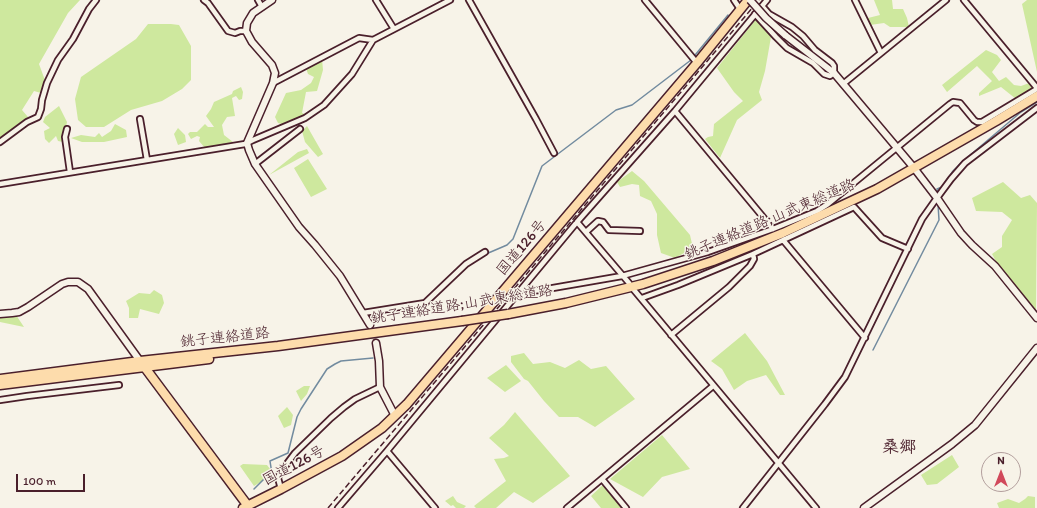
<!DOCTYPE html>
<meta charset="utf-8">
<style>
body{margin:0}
#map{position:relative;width:1037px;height:508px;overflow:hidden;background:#f7f3e8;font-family:Itim,sans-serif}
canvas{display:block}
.north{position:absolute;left:981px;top:452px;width:40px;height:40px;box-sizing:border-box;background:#f7f3e8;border:1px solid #b29e9c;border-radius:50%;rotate:0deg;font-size:11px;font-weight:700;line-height:16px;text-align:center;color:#4a1f2b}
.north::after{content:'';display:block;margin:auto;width:14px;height:18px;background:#d1495b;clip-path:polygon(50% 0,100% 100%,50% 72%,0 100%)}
.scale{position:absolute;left:16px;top:474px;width:69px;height:18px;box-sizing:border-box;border:2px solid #4a1f2b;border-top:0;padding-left:5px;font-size:12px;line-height:14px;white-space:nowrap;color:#4a1f2b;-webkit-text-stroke:3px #f7f3e8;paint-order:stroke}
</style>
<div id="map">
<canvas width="1037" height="508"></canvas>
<div class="north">N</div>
<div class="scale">100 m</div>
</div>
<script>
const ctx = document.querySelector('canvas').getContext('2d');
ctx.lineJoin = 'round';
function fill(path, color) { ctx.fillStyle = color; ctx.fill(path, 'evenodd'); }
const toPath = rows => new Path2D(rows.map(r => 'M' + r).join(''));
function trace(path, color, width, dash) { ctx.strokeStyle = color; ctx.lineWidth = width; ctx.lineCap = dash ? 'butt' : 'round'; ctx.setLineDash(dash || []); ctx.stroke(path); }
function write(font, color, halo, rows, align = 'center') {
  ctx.font = font + ' Itim,"Klee One",sans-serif'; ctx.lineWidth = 3; ctx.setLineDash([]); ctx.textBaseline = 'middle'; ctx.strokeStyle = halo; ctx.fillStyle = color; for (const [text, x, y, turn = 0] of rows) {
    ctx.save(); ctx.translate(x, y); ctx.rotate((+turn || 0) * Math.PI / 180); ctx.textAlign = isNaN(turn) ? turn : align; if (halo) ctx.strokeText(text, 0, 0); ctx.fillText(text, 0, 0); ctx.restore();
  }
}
fill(toPath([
 [0,0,80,0,68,13,39,64,46,83,41,93,34,91,22,110,28,117,23,123,0,140],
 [874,0,892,0,893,9,903,9,907,18,909,27,890,27,884,23,870,25,868,18,880,15],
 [1027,0,1037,0,1037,72,1022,4],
 [757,18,771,37,765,71,759,92,762,100,737,120,720,158,705,139,708,137,713,136,714,124,743,101,734,92,717,68],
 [148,24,171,24,179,25,191,46,191,80,182,89,162,101,131,110,104,127,86,127,78,120,75,99,81,77,136,39],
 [986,50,997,55,1001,60,992,72,999,81,1006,77,1014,85,1021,86,1032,82,1037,90,1037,93,1021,103,1001,87,979,96,979,93,992,81,977,66,947,92,942,85],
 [322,59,323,70,317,91,306,92,302,113,305,114,285,125,278,123,275,117,286,93,301,90,311,83,314,77,308,74,306,68],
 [241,87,243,92,242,99,239,100,236,96,232,98,235,116,227,117,222,125,224,135,233,142,205,148,199,141,200,137,197,136,191,139,188,134,190,132,197,132,205,124,208,127,214,127,206,116,211,109,214,102,232,94,233,91],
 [59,106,67,122,63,142,58,141,56,136,49,143,45,139,44,131,50,128,43,122,45,117],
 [115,124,126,130,127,137,104,142,82,142,71,138,81,135,95,137,99,133,102,137,111,131],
 [307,126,323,154,318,157,305,142,302,131],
 [178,128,185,135,186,142,178,145,174,134],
 [307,149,309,153,269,175,298,152],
 [308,159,327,189,311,197,294,168],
 [632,171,644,181,690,235,693,248,675,258,661,253,657,235,657,214,651,201,640,196,639,185,632,184,620,187,617,182],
 [1003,182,1021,198,1030,195,1037,203,1036,310,998,265,992,254,1002,247,1002,236,1012,220,1002,212,976,211,972,198],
 [154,290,162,295,164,303,159,314,140,309,138,318,129,318,129,308,126,301,139,293,150,294],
 [16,315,24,327,0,322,0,318],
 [745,333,767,361,785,395,780,395,766,375,747,381,734,390,722,369,711,361],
 [524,353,533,364,550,362,565,368,579,360,591,369,606,366,635,399,595,427,578,417,559,417,544,401,528,381,524,379,511,362,511,356],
 [506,365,521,381,505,392,487,378],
 [304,386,310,386,307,394,301,401,296,391],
 [287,407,293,415,291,425,284,428,278,416],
 [515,412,570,476,533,503,514,492,496,508,476,508,474,506,506,481,494,459,504,458,509,456,489,438,504,425],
 [662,435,690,469,662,477,643,497,610,479],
 [952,455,959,467,937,484,927,485,921,475],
 [243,464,267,465,274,474,254,486,240,466],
 [606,482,627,508,601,508,591,496],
 [453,496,457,502,466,506,464,508,456,508,453,505,451,506,445,501],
 [1028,496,1035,497,1035,508,999,508,997,503,1008,499,1019,503,1025,499]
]), '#cee89e');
trace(toPath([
 [938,195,937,189,942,187,953,171,962,162,1021,112,1037,102],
 [486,254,507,245,513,239,542,166,616,110,632,105,691,60,728,15],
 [429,303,469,265],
 [873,350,939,220,938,204],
 [254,489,264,479,272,474,270,461,288,453,297,417,301,409,327,369,335,364,341,361,373,358]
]), '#728b9f', 1.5);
trace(toPath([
 [370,325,376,343]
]), '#d4c9c2', 6, [6, 3]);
const street = toPath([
 [204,0,208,3,228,31,235,33,240,31,246,31],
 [258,0,262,7],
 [376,0,394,29],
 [469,0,536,119,554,153],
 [645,0,697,63],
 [734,0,740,9],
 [855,0,881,53],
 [964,0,1037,88],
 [755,14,776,37,787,48,813,63,824,74,830,76,834,73,834,66,832,63,815,50,803,36,792,27,769,14,762,6],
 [373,40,450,0],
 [843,84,946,0],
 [675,111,773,229],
 [140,119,147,160],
 [67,129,65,137,70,172],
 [0,142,27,122,38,117,41,109,42,100,47,83,58,60,73,39,89,9,96,0],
 [255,164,300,129],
 [0,184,245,144,253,140,305,118,324,105,352,74,373,40,359,38,273,83],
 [577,222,629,283],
 [586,232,598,221,603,222,609,230,640,231],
 [783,240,865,338],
 [523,287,532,291,547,289,622,276,708,252,773,229,817,211,828,204,950,104,953,102,960,103,974,120,977,122,982,122,1037,89],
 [634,290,816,508],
 [642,298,678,285,753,254],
 [363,313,425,303,466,264,485,252],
 [671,335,729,287,750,266,754,259,753,254,854,207,882,238,908,249],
 [0,400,27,396,119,385],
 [387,451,435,508],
 [602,479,626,508],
 [281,489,278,478,280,473,295,453,331,418,344,407,355,399,380,387],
 [338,508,387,451,577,222,675,111,767,0],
 [567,508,713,386],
 [743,508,825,404,845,377,922,219,934,202,951,179,965,163,1037,108]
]);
const secondary = toPath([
 [272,0,253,13,247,23,246,31,252,42,272,65,275,73,273,83,247,143,249,150,255,164,299,227,315,245,340,276,370,325],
 [785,35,834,73,914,168,937,198,961,233,972,245,995,266,1037,318],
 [0,314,12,313,19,312,28,307,62,284,68,282,78,282,88,289,140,361],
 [376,343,379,361,380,387,395,416],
 [864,508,952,444,975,425,1037,348]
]);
const highway = toPath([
 [508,314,566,303,643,284,713,261,783,233,877,189,996,121,1037,96],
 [143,365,248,506],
 [0,379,140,361,278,346,462,321],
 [0,385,209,359],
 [243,508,281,489,342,456,382,428,407,404,697,63,748,0]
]);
trace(street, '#4a1f2b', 8);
trace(secondary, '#4a1f2b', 9);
trace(highway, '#4a1f2b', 11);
trace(street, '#f7f3e8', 4.5);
trace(secondary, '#f7f3e8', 6);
trace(highway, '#fddcac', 8);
trace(toPath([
 [328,508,759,0]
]), '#4a1f2b', 1.5, [6, 3]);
const secondaryBridge = toPath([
 [750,0,766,18,785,35]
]);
const highwayBridge = toPath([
 [462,321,508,314]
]);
trace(secondaryBridge, '#4a1f2b', 9, []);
trace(highwayBridge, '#4a1f2b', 11, []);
trace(secondaryBridge, '#f7f3e8', 6);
trace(highwayBridge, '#fddcac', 8);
write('15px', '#4a1f2b', '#f7f3e8', [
 ["銚子連絡道路;山武東総道路",770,220,-23],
 ["国道126号",522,248,-50],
 ["銚子連絡道路;山武東総道路",462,305,-9],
 ["銚子連絡道路",225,338,-6],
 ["国道126号",294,466,-28]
]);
write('bold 17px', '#4a1f2b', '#f7f3e8', [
 ["桑郷",899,448]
]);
</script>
